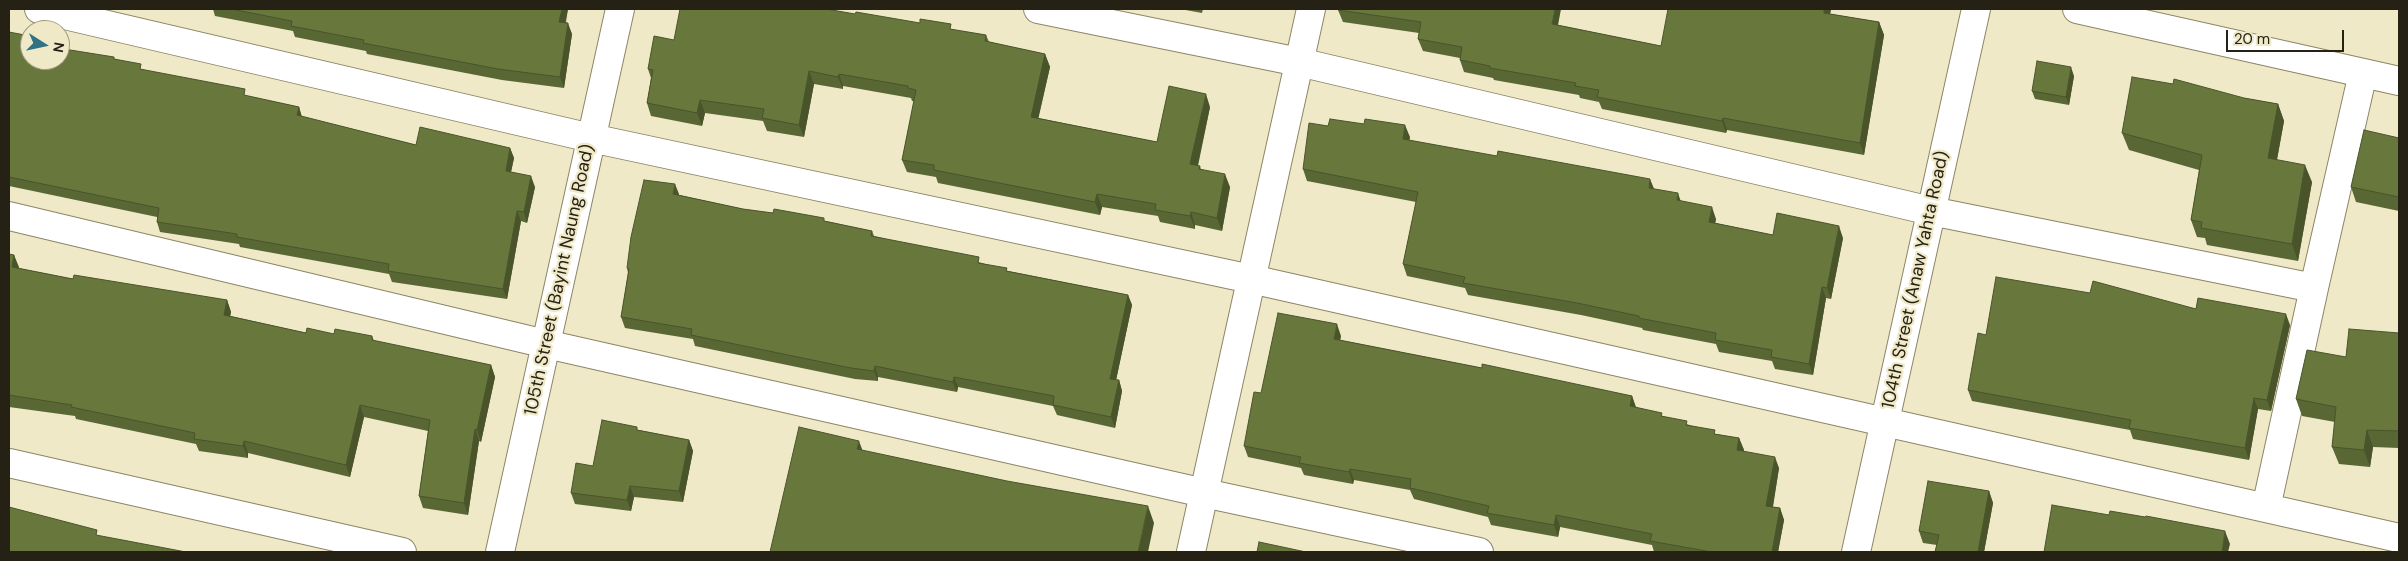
<!DOCTYPE html>
<style>
body{margin:0}
#map{position:relative;width:2408px;height:561px;overflow:hidden;background:#f0e9c8;font-family:"DM Sans",sans-serif}
canvas{display:block}
.frame{position:absolute;inset:0;border:10px solid #252215;pointer-events:none}
.north{position:absolute;left:20px;top:20px;width:50px;height:50px;box-sizing:border-box;background:#f0e9c8;border:1px solid #9f9980;border-radius:50%;rotate:100deg;font-size:14px;font-weight:700;line-height:20px;text-align:center;color:#252215}
.north::after{content:'';display:block;margin:auto;width:18px;height:22px;background:#317385;clip-path:polygon(50% 0,100% 100%,50% 72%,0 100%)}
.scale{position:absolute;left:2226px;top:30px;width:118px;height:22px;box-sizing:border-box;border:2px solid #252215;border-top:0;padding-left:6px;font-size:15px;line-height:18px;white-space:nowrap;color:#252215;-webkit-text-stroke:4px #f0e9c8;paint-order:stroke}
</style>
<div id="map">
<canvas width="2408" height="561"></canvas>
<div class="frame"></div>
<div class="north">N</div>
<div class="scale">20 m</div>
</div>
<script>
const ctx = document.querySelector('canvas').getContext('2d');
ctx.lineJoin = 'round';
const toPath = rows => new Path2D(rows.map(r => 'M' + r).join(''));
function trace(path, color, width, dash) { ctx.strokeStyle = color; ctx.lineWidth = width; ctx.lineCap = dash ? 'butt' : 'round'; ctx.setLineDash(dash || []); ctx.stroke(path); }
function fill(path, color) { ctx.fillStyle = color; ctx.fill(path, 'evenodd'); }
function write(font, color, halo, rows, align = 'center') {
  ctx.font = font + ' "DM Sans",sans-serif'; ctx.lineWidth = 4.5; ctx.setLineDash([]); ctx.textBaseline = 'middle'; ctx.strokeStyle = halo; ctx.fillStyle = color; for (const [text, x, y, turn = 0] of rows) {
    ctx.save(); ctx.translate(x, y); ctx.rotate((+turn || 0) * Math.PI / 180); ctx.textAlign = isNaN(turn) ? turn : align; if (halo) ctx.strokeText(text, 0, 0); ctx.fillText(text, 0, 0); ctx.restore();
  }
}
const minor = toPath([
 [39,9,591,138,1251,279,2399,538],
 [1038,9,1299,62,1931,211,2314,288,2266,508],
 [2077,9,2399,81],
 [9,216,546,344,1204,493,1479,552],
 [2314,288,2363,73],
 [9,463,402,552],
 [500,552,620,9],
 [1191,552,1311,9],
 [1856,552,1976,9]
]);
trace(minor, '#8c8667', 30);
trace(minor, '#fff', 28);
fill(toPath([
 [213,9,568,9,566,22,572,34,564,88,502,80,367,54,366,51,295,37,293,31,215,16],
 [1180,9,1203,9,1202,13],
 [1831,9,1830,14,1879,22,1884,35,1864,155,1727,130,1726,133,1602,109,1599,102,1580,98,1579,95,1494,80,1493,78,1464,72,1460,60,1460,58,1423,51,1418,39,1419,33,1343,22,1338,10,1558,25,1661,46],
 [855,14,986,35,989,42,1045,54,1050,67,1038,118,1157,142,1210,107,1198,166,1200,166,1201,170,1230,187,1222,231,1195,225,1195,229,1160,222,1158,216,1102,207,1100,215,938,183,936,177,907,172,902,160,914,101,912,101,911,98,843,86,843,89,814,84,804,137,767,131,763,121,705,113,702,126,651,116,647,103,651,78,648,69,674,40],
 [9,32,68,50,115,59,143,70,247,96,299,107,302,117,416,145,510,148,514,158,511,172,535,187,527,223,521,221,507,299,392,282,389,274,240,247,239,244,160,232,157,222,157,217,9,186],
 [2074,76,2069,105,2035,99,2032,91],
 [2244,98,2278,104,2284,121,2277,160,2312,182,2298,261,2207,245,2205,238,2197,237,2191,220,2199,170,2129,150,2122,133],
 [1328,126,1410,137,1409,140,1654,189,1681,201,1716,219,1715,223,1773,235,1843,238,1831,299,1826,298,1813,375,1775,369,1772,361,1719,352,1716,344,1643,330,1642,328,1581,315,1468,295,1465,288,1407,276,1403,264,1416,202,1307,181,1303,169],
 [2399,138,2399,211,2356,202,2351,187],
 [679,195,743,209,825,221,872,231,874,236,982,263,1008,271,1128,295,1132,305,1116,380,1119,380,1122,391,1115,428,1057,415,1053,406,958,387,957,392,878,377,878,381,855,379,695,346,693,339,625,328,621,317,628,273,627,268],
 [9,254,14,255,18,268,73,279,227,300,231,312,230,316,306,333,334,334,372,336,374,341,491,365,495,377,481,442,479,441,468,515,423,508,419,496,428,431,364,417,350,477,248,453,248,458,199,451,196,444,76,419,75,416,9,407],
 [2090,293,2196,309,2290,325,2271,411,2258,409,2249,460,2133,439,2130,430,1972,401,1968,390,1986,335],
 [2399,333,2399,448,2373,447,2370,467,2339,464,2332,447,2335,422,2302,416,2296,399,2346,357],
 [1341,336,1340,340,1482,368,1632,396,1636,407,1716,434,1739,438,1744,450,1743,451,1779,468,1773,507,1780,508,1784,520,1778,552,1654,552,1652,545,1560,527,1558,537,1491,525,1488,517,1414,499,1410,490,1354,480,1353,484,1304,475,1301,468,1248,457,1244,446,1261,393],
 [638,430,689,440,693,451,683,502,634,497,631,511,575,504,571,493,593,466],
 [1989,491,1993,503,1984,552,1935,552,1937,545,1923,543,1919,531]
]), '#596734');
fill(toPath([
 [562,9,568,9,563,32,559,22],
 [1555,9,1561,9,1556,36,1552,24],
 [1824,9,1831,9,1828,25,1824,13],
 [1879,22,1884,35,1864,155,1860,143],
 [568,23,572,34,564,88,560,77],
 [65,42,69,53,64,49],
 [1045,54,1050,67,1036,129,1031,117],
 [2071,67,2074,76,2069,105,2066,97],
 [809,71,814,84,804,137,799,125],
 [839,74,843,86,843,89,838,77],
 [1206,94,1210,107,1195,177,1190,164],
 [700,100,705,113,702,126,697,113],
 [2278,104,2284,121,2274,175,2268,158],
 [299,107,302,118,297,115],
 [1723,118,1727,130,1726,133,1722,121],
 [1405,125,1410,137,1407,151,1403,139],
 [510,148,514,158,509,181,506,171],
 [2305,165,2312,182,2298,261,2292,244],
 [1225,174,1230,187,1222,231,1217,218],
 [531,176,535,187,527,223,524,212],
 [1650,179,1655,191,1649,188],
 [675,184,679,194,677,205,673,194],
 [1678,193,1682,205,1677,200],
 [1097,194,1102,207,1100,215,1095,202],
 [1712,207,1716,219,1713,234,1709,222],
 [517,211,521,221,507,299,503,289],
 [1191,212,1195,225,1195,229,1190,216],
 [1839,226,1843,238,1831,299,1827,288],
 [14,255,19,267,17,279,12,267],
 [1822,287,1826,298,1813,375,1809,364],
 [1128,295,1132,305,1114,390,1110,379],
 [227,300,231,312,228,327,224,315],
 [2286,314,2290,325,2271,411,2267,400],
 [1337,324,1341,336,1338,350,1334,339],
 [491,365,495,377,481,442,477,430],
 [875,366,878,377,878,381,874,371],
 [954,377,958,387,957,392,953,382],
 [1119,380,1122,391,1115,428,1111,417],
 [1632,396,1636,408,1630,406],
 [2254,398,2258,409,2249,460,2245,448],
 [360,405,364,417,350,477,346,465],
 [475,429,479,441,468,515,464,503],
 [2367,430,2373,447,2370,467,2364,450],
 [1739,438,1744,450,1741,461,1737,450],
 [689,440,693,451,683,502,679,491],
 [244,441,248,453,248,458,243,446],
 [859,441,865,457,857,449],
 [1775,457,1779,468,1771,517,1766,506],
 [1350,469,1354,480,1353,484,1349,472],
 [630,486,634,497,631,511,627,500],
 [1989,491,1993,503,1984,552,1978,552],
 [1148,506,1154,523,1148,552,1138,552],
 [1780,508,1784,520,1778,552,1772,552],
 [1556,515,1560,527,1558,537,1554,525],
 [2225,531,2230,544,2228,552,2222,552]
]), '#49542b');
const building = toPath([
 [231,9,562,9,559,22,568,23,560,77,498,69,363,43,364,40,291,26,292,21,231,9],
 [680,9,826,9,855,14,856,12,920,23,920,19,951,24,950,29,986,35,985,41,1045,54,1031,117,1157,142,1169,86,1206,94,1190,164,1200,166,1199,169,1225,174,1217,218,1191,212,1190,216,1155,210,1156,204,1097,194,1095,202,934,170,934,165,902,160,916,90,908,88,908,86,839,74,838,77,809,71,799,125,762,118,764,109,700,100,697,113,647,103,653,70,648,69,654,36,674,40,680,9],
 [1338,9,1555,9,1552,24,1661,46,1668,9,1824,9,1824,13,1879,22,1860,143,1723,118,1722,121,1597,97,1599,90,1575,86,1576,83,1490,68,1490,66,1460,60,1462,47,1418,39,1421,22,1338,10,1338,9],
 [9,32,30,36,30,60,60,60,60,42,65,42,64,49,114,57,114,59,141,64,140,69,245,89,244,95,299,107,297,115,416,145,420,127,510,148,506,171,531,176,524,212,517,211,503,289,388,271,389,264,237,237,237,234,157,222,159,208,9,177,9,32],
 [2037,61,2071,67,2066,97,2032,91,2037,61],
 [2132,77,2173,84,2174,79,2244,98,2278,104,2268,158,2305,165,2292,244,2201,228,2202,222,2191,220,2202,155,2122,133,2132,77],
 [1330,119,1364,124,1365,119,1405,125,1403,139,1497,156,1498,151,1650,179,1649,188,1678,193,1677,200,1712,207,1709,222,1773,235,1777,213,1839,226,1827,288,1822,287,1809,364,1771,357,1772,350,1715,340,1716,333,1639,318,1639,316,1577,303,1463,283,1465,277,1403,264,1418,192,1303,169,1309,123,1328,126,1330,119],
 [2364,130,2399,138,2399,197,2351,187,2364,130],
 [644,180,675,184,673,194,743,209,773,213,774,209,824,218,824,221,872,231,871,236,979,257,978,263,1007,268,1006,271,1128,295,1110,379,1119,380,1111,417,1053,405,1054,396,954,377,953,382,875,366,874,371,851,368,691,335,692,329,621,317,629,269,627,268,631,237,644,180],
 [9,254,14,255,12,267,73,279,74,275,227,300,224,315,306,333,307,328,334,334,335,329,372,336,372,340,491,365,477,430,475,429,464,503,419,496,430,420,360,405,346,465,244,441,243,446,194,439,195,433,71,407,72,405,9,395,9,254],
 [1996,277,2090,293,2093,281,2196,309,2198,298,2286,314,2267,400,2254,398,2245,448,2129,428,2131,420,1968,390,1978,333,1986,335,1996,277],
 [1278,313,1337,324,1334,339,1482,368,1482,364,1632,396,1630,406,1662,413,1661,416,1687,421,1686,425,1715,430,1714,434,1739,438,1737,450,1775,457,1766,506,1780,508,1772,552,1712,552,1650,541,1652,534,1556,515,1554,525,1487,513,1489,506,1410,488,1411,479,1350,469,1349,472,1299,463,1301,457,1244,446,1254,392,1261,393,1278,313],
 [2349,329,2399,333,2399,431,2367,430,2364,450,2332,447,2336,407,2296,399,2307,350,2346,357,2349,329],
 [602,420,637,427,637,430,689,440,679,491,630,486,627,500,571,493,576,463,593,466,602,420],
 [799,427,859,441,857,449,1007,481,1148,506,1138,552,770,552,799,427],
 [1928,481,1989,491,1978,552,1935,552,1939,535,1919,531,1928,481],
 [2052,505,2109,515,2110,511,2145,517,2146,516,2225,531,2222,552,2044,552,2052,505],
 [9,507,97,530,96,535,186,552,9,552,9,507],
 [1259,542,1306,552,1257,552,1259,542]
]);
fill(building, '#68783d');
trace(building, '#49542b', 1);
write('18px', '#252215', '#f0e9c8', [
 ["105th Street (Bayint Naung Road)",560,280,-78],
 ["104th Street (Anaw Yahta Road)",1916,280,-78]
]);
</script>
